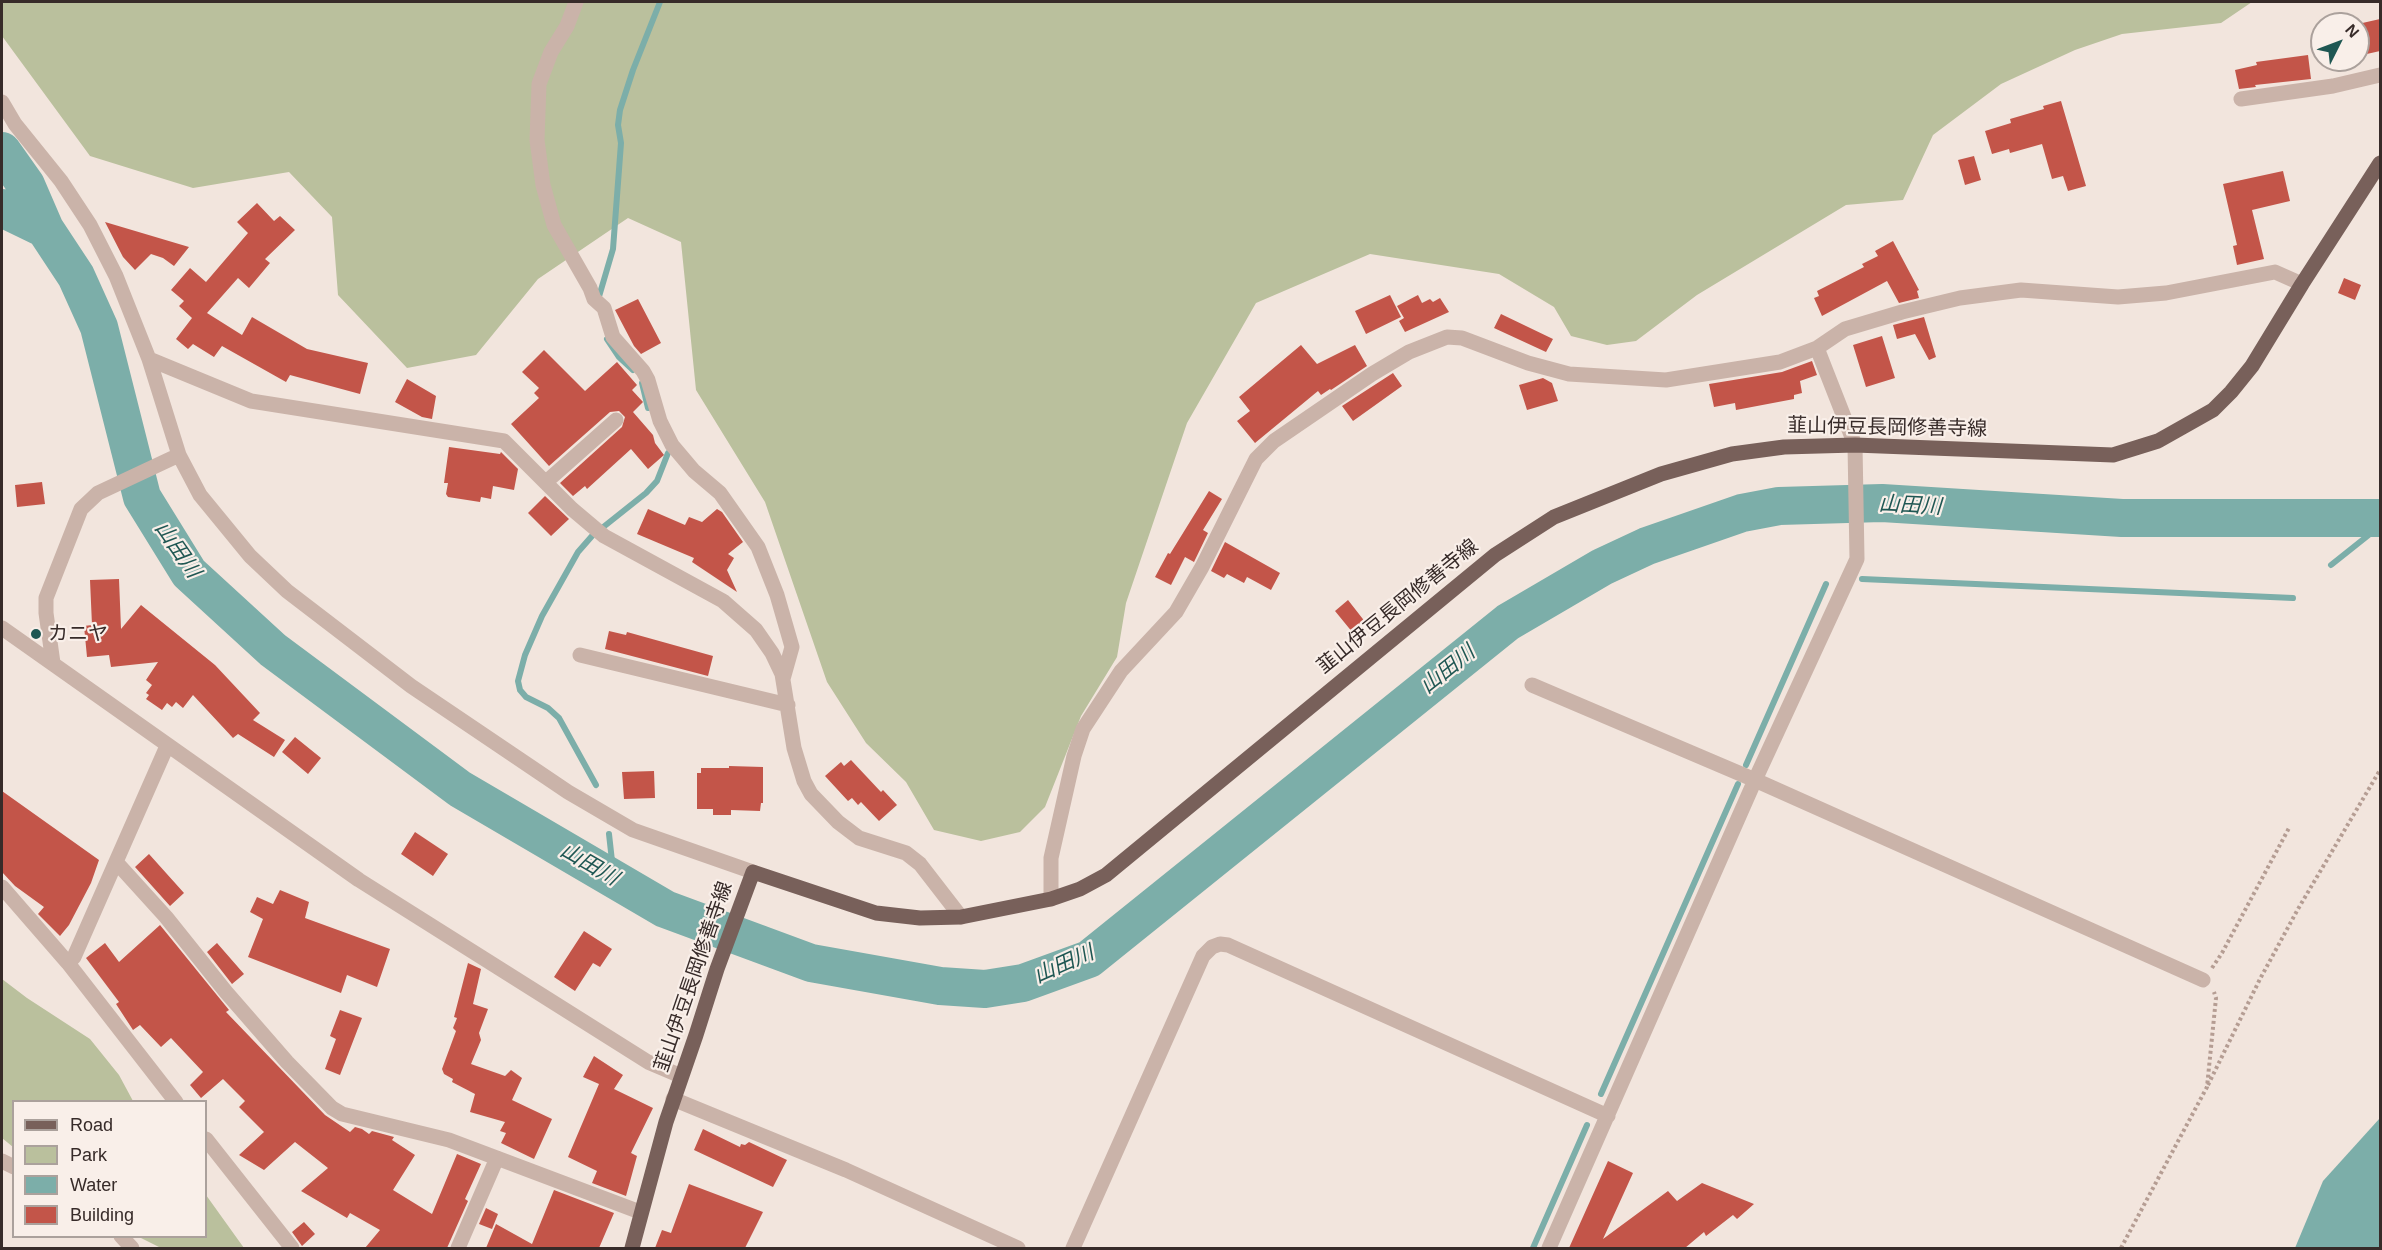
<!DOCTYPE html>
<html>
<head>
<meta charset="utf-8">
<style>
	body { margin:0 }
	#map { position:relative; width:2382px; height:1250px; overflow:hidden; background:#f2e5dd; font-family:Helvetica,sans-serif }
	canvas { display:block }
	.frame { position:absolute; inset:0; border:3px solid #372b29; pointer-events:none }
	.legend { position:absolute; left:12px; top:1100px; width:195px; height:138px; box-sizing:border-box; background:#f9efe9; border:2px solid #aba19c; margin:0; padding:8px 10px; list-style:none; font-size:18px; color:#372b29 }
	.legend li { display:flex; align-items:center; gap:12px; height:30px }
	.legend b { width:30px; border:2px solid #aba19c }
	.north { position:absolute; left:2310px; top:12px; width:60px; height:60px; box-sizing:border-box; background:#f9efe9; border:2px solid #aba19c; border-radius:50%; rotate:48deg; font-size:16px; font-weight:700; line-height:24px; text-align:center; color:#372b29 }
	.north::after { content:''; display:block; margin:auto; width:21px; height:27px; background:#1f5753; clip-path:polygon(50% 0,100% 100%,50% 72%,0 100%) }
</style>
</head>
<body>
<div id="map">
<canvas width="2382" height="1250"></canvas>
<div class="frame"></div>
<ul class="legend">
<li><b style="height:8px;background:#78605a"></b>Road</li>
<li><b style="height:16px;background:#bac09d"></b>Park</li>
<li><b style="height:16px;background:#7caea9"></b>Water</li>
<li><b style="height:16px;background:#c35549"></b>Building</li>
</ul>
<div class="north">N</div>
</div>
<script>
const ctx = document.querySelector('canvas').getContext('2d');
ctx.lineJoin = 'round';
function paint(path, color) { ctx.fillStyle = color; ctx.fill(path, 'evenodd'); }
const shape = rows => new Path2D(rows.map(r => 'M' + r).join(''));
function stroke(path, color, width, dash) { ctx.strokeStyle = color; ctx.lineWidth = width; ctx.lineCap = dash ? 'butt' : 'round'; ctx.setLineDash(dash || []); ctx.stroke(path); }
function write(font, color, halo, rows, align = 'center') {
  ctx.font = font + ' Helvetica,"Noto Sans JP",sans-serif'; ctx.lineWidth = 4.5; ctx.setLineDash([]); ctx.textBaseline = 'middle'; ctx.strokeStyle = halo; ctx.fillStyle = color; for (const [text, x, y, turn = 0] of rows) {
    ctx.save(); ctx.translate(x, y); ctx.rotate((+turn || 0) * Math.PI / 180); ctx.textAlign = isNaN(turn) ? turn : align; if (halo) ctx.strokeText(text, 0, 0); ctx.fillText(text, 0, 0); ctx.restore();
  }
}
const green = shape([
	[2,2,2252,2,2221,23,2122,34,2075,50,2001,84,1933,135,1903,200,1846,205,1697,295,1636,341,1607,345,1571,336,1554,307,1499,274,1370,254,1256,303,1187,423,1126,603,1117,657,1081,716,1045,807,1020,832,981,841,934,830,906,782,866,743,827,682,765,502,696,390,681,242,628,218,538,279,476,355,407,368,338,295,332,217,289,172,193,188,90,156,2,36],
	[2,979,27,998,90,1039,119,1075,133,1101,14,1102,13,1147,2,1138],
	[206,1195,244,1248,161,1248,139,1237,206,1236]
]);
const water = shape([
	[2380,1118,2380,1248,2295,1248,2323,1181]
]);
const stream = shape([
	[598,300,613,249,621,143,618,125,620,110,633,70,660,2],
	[607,339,619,357,633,370],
	[642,383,648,408],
	[2331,565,2380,526],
	[1862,579,2293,598],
	[1746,765,1826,584],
	[596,785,559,718,548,708,526,697,520,690,518,681,525,655,542,616,578,552,592,536,646,493,657,481,668,453],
	[609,834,614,879],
	[1601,1094,1738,784],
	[1533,1248,1587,1125]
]);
const river = shape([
	[2,151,26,185,45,229],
	[2,208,45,229,76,276,99,327,142,497,189,573,273,650,460,789,665,909,811,963,940,986,985,989,1023,983,1089,959,1508,622,1602,567,1647,546,1742,513,1779,506,1882,503,2122,518,2380,518]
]);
const building = shape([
	[2380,19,2380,51,2358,56,2358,24],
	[2308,55,2311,79,2255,85,2256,87,2239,89,2235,70,2257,65,2256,62],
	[2061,101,2086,186,2068,191,2063,176,2052,179,2042,144,2010,153,2009,149,1992,154,1985,131,2011,123,2010,119,2044,109,2043,106],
	[1974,156,1981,180,1965,185,1958,160],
	[2283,171,2290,201,2252,210,2264,259,2237,265,2233,246,2237,245,2223,184],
	[257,203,274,221,280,216,295,230,265,259,270,263,249,288,238,278,207,313,242,335,252,317,307,349,368,363,360,394,290,375,286,382,222,346,214,357,193,344,188,349,176,339,192,318,179,306,184,301,171,290,190,268,206,282,248,233,237,222],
	[105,222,189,247,174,266,163,258,151,254,135,270,123,257],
	[1893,241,1919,290,1917,291,1919,298,1899,303,1887,281,1822,316,1814,298,1819,296,1817,291,1864,267,1862,264,1878,256,1875,251],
	[2344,278,2361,285,2355,300,2338,293],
	[1390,295,1401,317,1366,334,1355,311],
	[1418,295,1422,303,1430,299,1433,302,1440,298,1449,312,1405,332,1399,321,1404,318,1397,306],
	[638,299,661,343,641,354,634,346,615,310],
	[1501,314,1553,339,1546,352,1494,328],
	[1924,317,1936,357,1929,360,1915,334,1897,339,1893,325],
	[1882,336,1895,378,1866,387,1853,345],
	[1301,345,1317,364,1355,345,1367,366,1331,390,1330,389,1321,395,1318,391,1255,443,1237,421,1250,411,1239,397],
	[544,350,585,391,617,362,637,385,632,390,643,402,633,412,653,435,655,443,664,455,648,469,631,449,587,489,585,486,573,496,560,483,622,427,625,417,619,411,610,412,549,466,511,424,539,398,534,393,539,388,522,372],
	[1812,361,1817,375,1800,381,1802,393,1794,395,1794,399,1736,410,1735,403,1714,407,1709,384,1782,372],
	[1393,373,1402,386,1353,421,1342,406],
	[1543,378,1552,383,1558,401,1527,410,1519,385],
	[407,379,436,396,432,419,422,417,395,402],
	[449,447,500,454,501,452,518,469,514,490,493,486,491,499,481,497,480,502,448,497,446,494,448,483,444,483],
	[42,482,45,504,17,507,15,485],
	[1209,491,1222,499,1203,530,1208,533,1194,562,1185,557,1171,585,1155,577,1168,553,1170,554],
	[545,496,569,519,551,536,528,513],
	[648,509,685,525,689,517,702,522,717,509,722,512,743,542,728,554,734,558,727,570,737,592,692,562,694,558,637,534],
	[1225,542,1280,573,1271,590,1247,577,1244,583,1227,574,1224,578,1211,571],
	[119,579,121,629,141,605,215,665,260,713,253,720,285,740,274,757,238,734,233,738,193,695,183,708,176,702,172,707,167,703,162,710,146,699,149,695,146,693,152,685,146,680,158,662,111,667,109,655,87,657,84,626,92,625,90,580],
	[1348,600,1366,623,1353,633,1335,611],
	[609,631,626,635,627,632,713,656,708,676,605,649],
	[295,737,321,758,308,774,282,752],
	[851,760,881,792,883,790,897,805,879,821,861,802,858,805,852,798,848,801,825,776,841,762,844,766],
	[729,766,763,767,763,803,761,803,760,811,731,810,731,815,713,815,713,809,697,809,697,773,701,773,701,768,729,768],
	[654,771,655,798,624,799,622,772],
	[2,791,99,860,91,883,69,925,60,936,38,914,44,907,15,886,2,872],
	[415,832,448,854,433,876,401,854],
	[149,854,184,893,170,906,135,867],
	[280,890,309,902,305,918,390,949,377,987,347,975,341,993,248,957,263,919,250,912,257,897,273,904],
	[160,925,229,1010,226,1012,325,1115,350,1132,355,1127,362,1129,369,1134,372,1131,394,1137,392,1140,415,1155,393,1190,432,1214,457,1154,481,1164,465,1199,468,1201,447,1248,365,1248,380,1230,350,1213,347,1218,301,1191,328,1168,295,1142,264,1170,239,1155,264,1132,239,1107,245,1101,223,1079,201,1098,190,1085,203,1072,171,1038,161,1047,140,1025,133,1030,116,1004,119,1002,86,958,105,943,119,962],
	[584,931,612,949,600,967,593,963,575,991,554,977],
	[217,943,244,974,232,984,207,952],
	[468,963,481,969,473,1004,488,1009,479,1033,481,1040,471,1064,505,1076,511,1070,522,1078,512,1100,552,1119,534,1159,501,1143,506,1133,500,1131,505,1122,470,1112,475,1094,452,1082,453,1079,444,1074,442,1069,456,1031,453,1028,457,1018,454,1017],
	[340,1010,362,1018,340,1075,325,1069,336,1039,330,1036],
	[594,1056,623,1075,614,1089,653,1108,631,1153,637,1156,626,1196,592,1183,597,1171,568,1157,599,1084,583,1077],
	[703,1129,740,1147,741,1144,745,1145,749,1142,787,1160,773,1187,694,1150],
	[1608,1161,1633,1173,1603,1239,1668,1191,1677,1201,1702,1183,1754,1204,1737,1219,1733,1215,1706,1236,1704,1232,1685,1248,1569,1248],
	[689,1184,763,1212,745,1248,655,1248,662,1230,671,1233],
	[554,1190,614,1213,599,1248,486,1248,496,1224,532,1244],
	[486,1208,498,1214,492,1229,479,1224],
	[304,1222,315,1234,302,1246,292,1232]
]);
const path = shape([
	[2212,968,2222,953,2289,828],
	[2208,1085,2260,979,2298,909,2380,770],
	[2121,1248,2207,1087,2216,998,2214,992]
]);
const minor = shape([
	[576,2,567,26,551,52,539,84,537,140,543,185,554,225,590,288,594,299,604,308,613,337,643,371,648,380,660,421,672,445,694,471,720,493,758,547,777,595,792,647,783,679],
	[2241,99,2333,86,2380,75],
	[2,102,15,124,61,181,90,225,116,276,149,359,179,455,200,495,250,556,287,591,411,686,568,792,633,830,753,872],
	[149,359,251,401,504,441,572,509,604,536,723,601,756,630,772,653,782,674,794,748,804,781,811,794,838,822,859,838,906,853,920,864,961,917],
	[546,482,616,420],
	[2,628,359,880,648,1062,681,1076],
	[580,655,788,705],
	[53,663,46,613,46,598,81,509,98,493,179,455],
	[1532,685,1755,780,2203,980],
	[117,863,166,917,226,992,287,1062,332,1108,342,1114,449,1140,640,1212],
	[2,887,68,963,176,1102],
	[1051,899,1051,858,1074,756,1083,729,1121,671,1176,612,1202,567,1256,459,1274,441,1372,374,1409,352,1447,337,1462,338,1528,363,1569,374,1666,380,1780,362,1817,348,1845,329,1902,312,1960,298,2021,290,2118,297,2166,293,2275,272,2302,284],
	[68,963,74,957,167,746],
	[673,1099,846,1170,1018,1248],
	[206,1139,292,1248],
	[2,1161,14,1167],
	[121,1236,132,1248],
	[458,1248,497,1158],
	[1073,1248,1203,956,1212,947,1220,944,1228,945,1608,1116],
	[1549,1248,1755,780,1857,559,1855,445,1817,348]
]);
const major = shape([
	[632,1248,666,1122,696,1035,717,969,753,872,876,913,920,918,961,917,1051,899,1080,889,1106,875,1495,555,1554,517,1661,474,1732,454,1784,447,1855,445,2113,455,2158,441,2213,410,2231,392,2252,366,2302,284,2380,163]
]);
const markers = [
	[36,634,6,"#1f5753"]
];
const streetNames = [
	["韮山伊豆長岡修善寺線",1887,428,1],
	["韮山伊豆長岡修善寺線",1398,607,-39],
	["韮山伊豆長岡修善寺線",694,977,-71]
];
const poiNames = [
	["カニヤ",48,634]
];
const waterNames = [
	["山田川",1910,506,3],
	["山田川",177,550,55],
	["山田川",1448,670,-39],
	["山田川",589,865,30],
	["山田川",1064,965,-24]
];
paint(green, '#bac09d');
paint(water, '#7caea9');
stroke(stream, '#7caea9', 6);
stroke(river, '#7caea9', 38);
paint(building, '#c35549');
stroke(path, '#b59d93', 4, [3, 3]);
stroke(minor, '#cab3a9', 15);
stroke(major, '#78605a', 15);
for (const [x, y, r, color] of markers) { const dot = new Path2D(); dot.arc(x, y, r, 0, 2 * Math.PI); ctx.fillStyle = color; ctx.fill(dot); stroke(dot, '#f9efe9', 2); }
write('20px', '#372b29', '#f9efe9', streetNames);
write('20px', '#372b29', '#f9efe9', poiNames, 'left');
write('italic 21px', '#1f5753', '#f9efe9', waterNames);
</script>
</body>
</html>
